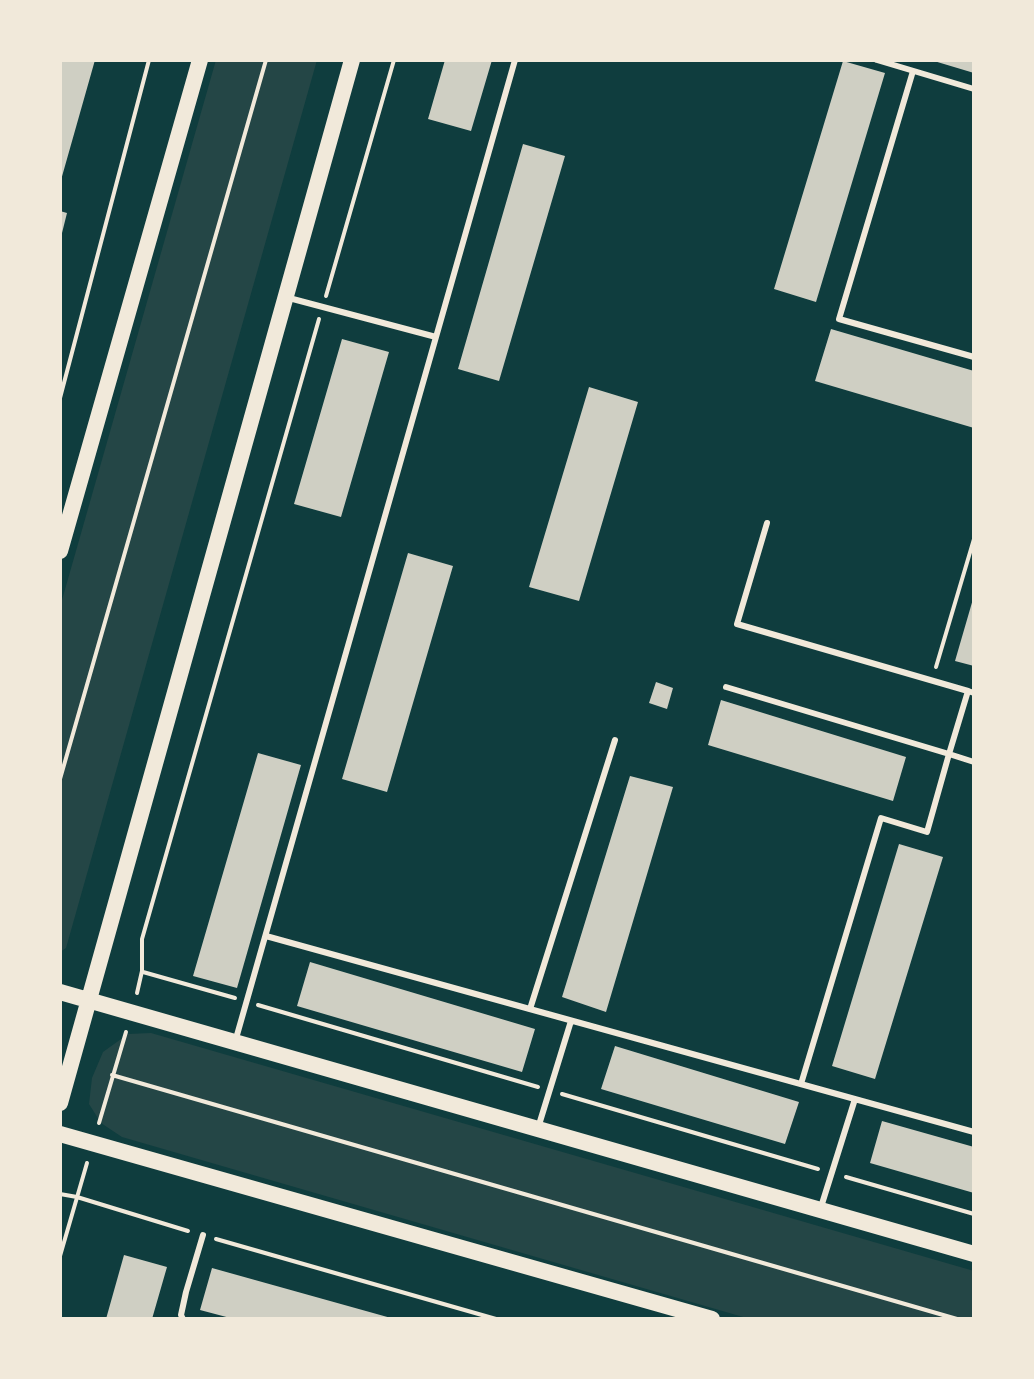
<!DOCTYPE html>
<html>
<head>
<meta charset="utf-8">
<style>
	body { margin:0 }
	#map { position:relative; width:1034px; height:1379px; overflow:hidden; background:#0f3d3e; font-family:"Open Sans",sans-serif }
	canvas { display:block }
	.frame { position:absolute; inset:0; border:62px solid #f1e9da; pointer-events:none }
</style>
</head>
<body>
<div id="map">
<canvas width="1034" height="1379"></canvas>
<div class="frame"></div>
</div>
<script>
const ctx = document.querySelector('canvas').getContext('2d');
ctx.lineJoin = 'round';
function paint(path, color) { ctx.fillStyle = color; ctx.fill(path, 'evenodd'); }
const shape = rows => new Path2D(rows.map(r => 'M' + r).join(''));
function stroke(path, color, width, dash) { ctx.strokeStyle = color; ctx.lineWidth = width; ctx.lineCap = dash ? 'butt' : 'round'; ctx.setLineDash(dash || []); ctx.stroke(path); }
const green = shape([
	[216,60,317,60,66,948,60,952,60,607],
	[151,1033,974,1271,974,1319,750,1319,122,1137,101,1123,89,1104,92,1078,103,1052,128,1034]
]);
const building = shape([
	[60,60,95,60,61,180,60,180],
	[445,60,492,60,471,131,428,119],
	[934,60,974,60,974,73,934,61],
	[843,61,885,73,816,302,774,289],
	[523,144,565,156,499,381,458,369],
	[60,211,67,213,61,237,60,237],
	[831,329,974,371,974,428,815,381],
	[342,339,389,352,341,517,294,504],
	[589,387,638,402,579,601,529,587],
	[408,553,453,566,387,792,342,779],
	[973,599,974,599,974,666,955,661],
	[656,682,673,688,667,709,649,703],
	[721,700,906,757,893,801,708,745],
	[258,753,301,765,237,988,193,976],
	[630,776,673,787,606,1012,562,997],
	[899,844,943,857,875,1079,832,1066],
	[310,962,535,1029,522,1072,297,1006],
	[615,1046,799,1102,785,1144,601,1089],
	[882,1121,974,1147,974,1193,870,1163],
	[124,1255,167,1267,152,1319,106,1319],
	[212,1268,391,1318,391,1319,234,1319,200,1310]
]);
const path = shape([
	[326,296,394,60],
	[60,398,149,60],
	[936,667,974,539],
	[60,779,266,60],
	[143,972,235,998],
	[137,993,142,971,142,939,319,319],
	[258,1005,538,1087],
	[112,1075,957,1319],
	[562,1094,818,1169],
	[99,1123,126,1032],
	[846,1177,974,1214],
	[60,1194,77,1197,188,1231],
	[216,1239,496,1319],
	[60,1256,87,1163]
]);
const service = shape([
	[877,60,974,89],
	[913,71,839,319,974,357],
	[289,298,436,337],
	[767,523,737,624,968,691],
	[726,687,949,754,968,691,974,693],
	[266,936,974,1132],
	[530,1009,615,740],
	[235,1042,515,60],
	[801,1084,881,818,927,832,949,754,974,762],
	[538,1128,571,1021],
	[821,1207,855,1099],
	[183,1319,181,1315,186,1292,203,1235]
]);
const secondary = shape([
	[60,551,200,60],
	[60,992,974,1254],
	[60,1103,352,60],
	[60,1134,712,1319]
]);
paint(green, '#244646');
paint(building, '#cfcfc3');
stroke(path, '#f1e9da', 4);
stroke(service, '#f1e9da', 6);
stroke(secondary, '#f1e9da', 16);
</script>
</body>
</html>
